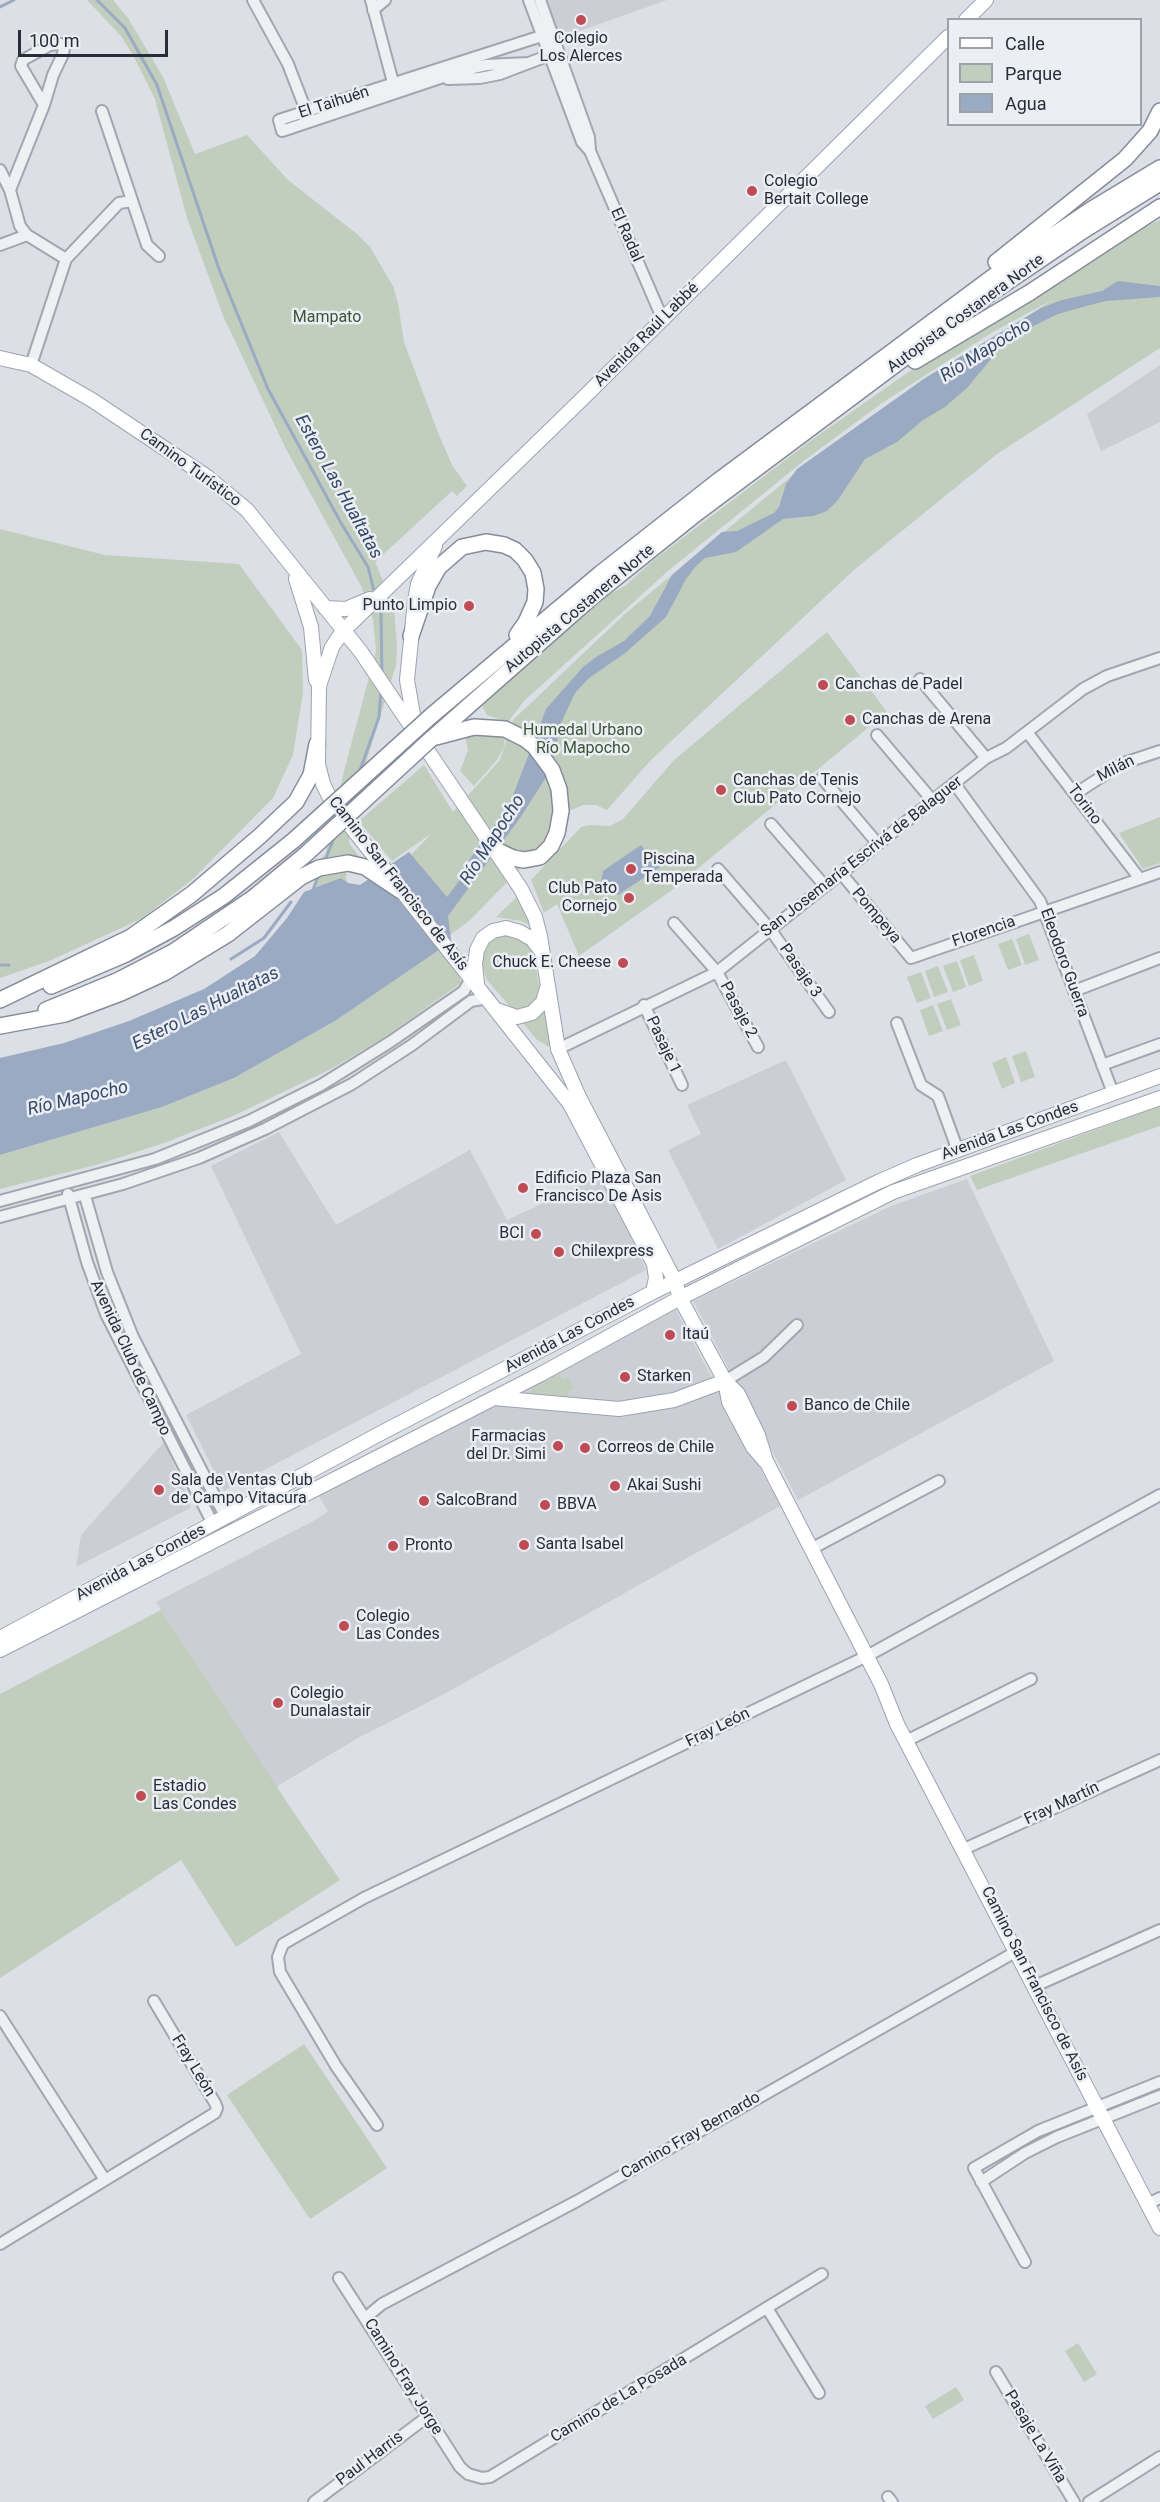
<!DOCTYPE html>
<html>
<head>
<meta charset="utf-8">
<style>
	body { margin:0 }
	#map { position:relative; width:1160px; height:2502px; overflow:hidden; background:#dcdfe5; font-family:Roboto,sans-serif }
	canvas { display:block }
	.legend { position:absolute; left:947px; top:18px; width:195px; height:108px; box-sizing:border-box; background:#ebeef3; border:2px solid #9da1a9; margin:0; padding:8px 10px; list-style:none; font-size:18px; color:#282d39 }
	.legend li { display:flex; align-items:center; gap:12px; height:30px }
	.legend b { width:30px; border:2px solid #9da1a9 }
	.scale { position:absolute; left:18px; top:30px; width:150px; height:27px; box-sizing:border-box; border:3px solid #282d39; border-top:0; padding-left:8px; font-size:18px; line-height:21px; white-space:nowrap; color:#282d39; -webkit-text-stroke:4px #ebeef3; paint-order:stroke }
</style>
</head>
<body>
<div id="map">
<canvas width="1160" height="2502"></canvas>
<ul class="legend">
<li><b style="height:8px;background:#fff"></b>Calle</li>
<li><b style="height:16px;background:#c1cebe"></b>Parque</li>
<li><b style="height:16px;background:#9aaac2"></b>Agua</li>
</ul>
<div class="scale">100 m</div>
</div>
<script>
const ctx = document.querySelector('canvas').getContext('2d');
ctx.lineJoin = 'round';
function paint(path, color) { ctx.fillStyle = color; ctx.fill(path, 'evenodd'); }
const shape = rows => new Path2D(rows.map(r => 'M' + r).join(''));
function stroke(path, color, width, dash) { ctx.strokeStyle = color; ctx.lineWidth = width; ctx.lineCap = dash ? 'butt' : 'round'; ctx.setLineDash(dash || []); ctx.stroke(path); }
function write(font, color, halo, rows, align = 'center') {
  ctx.font = font + ' Roboto,sans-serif'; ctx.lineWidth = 5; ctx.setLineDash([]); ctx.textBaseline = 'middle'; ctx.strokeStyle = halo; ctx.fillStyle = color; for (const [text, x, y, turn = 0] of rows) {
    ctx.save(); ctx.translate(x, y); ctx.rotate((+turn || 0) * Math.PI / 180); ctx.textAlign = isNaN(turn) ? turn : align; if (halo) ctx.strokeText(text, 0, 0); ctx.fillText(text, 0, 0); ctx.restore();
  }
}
const built = shape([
	[544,0,667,0,557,39],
	[1160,365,1160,422,1101,451,1087,414],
	[786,1060,846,1180,718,1249,668,1150,701,1134,687,1105],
	[279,1132,336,1225,470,1150,507,1220,603,1175,646,1270,224,1491,186,1415,301,1354,211,1166],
	[967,1179,1054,1361,798,1500,693,1301,891,1206],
	[675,1308,780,1506,446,1693,358,1738,276,1787,156,1602,319,1518,328,1511,318,1495],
	[164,1442,189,1499,190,1508,76,1567,81,1535]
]);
const green = shape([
	[87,0,113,0,128,18,163,77,195,154,247,135,288,180,357,234,370,247,393,286,398,303,404,342,439,435,452,465,467,486,457,496,452,491,375,562,394,606,397,648,396,665,368,756,350,827,349,843,360,858,348,858,346,880,350,887,358,891,403,863,432,833,392,861,359,821,424,765,453,812,500,760,513,720,626,613,811,460,1052,300,993,332,882,403,805,460,668,571,524,701,508,722,487,715,482,706,512,674,596,601,625,586,655,559,813,439,930,357,1128,235,1160,220,1160,348,997,454,855,569,650,761,607,810,596,805,583,805,567,812,524,865,470,920,433,948,76,1045,221,984,266,952,311,898,324,863,314,864,325,855,344,771,376,651,373,619,361,586,286,449,224,318,187,218,155,99,133,55,121,36],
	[0,529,105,555,239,564,302,650,303,692,293,755,273,798,193,879,141,919,49,961,0,978],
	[827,632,887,712,672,890,579,956,557,904,544,913,531,880,581,827,590,825,610,826,623,819,674,760],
	[477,734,505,738,504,747,497,760,474,786,460,771,468,750,465,736],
	[1160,817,1160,863,1143,869,1119,833],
	[519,895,533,927,521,921,496,917],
	[501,934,521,938,530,946,535,961,540,992,537,1002,531,1008,519,1011,512,1009,487,980,482,966,483,953,489,942],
	[1029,934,1039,960,1025,965,1016,939],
	[1012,939,1022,965,1008,970,998,944],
	[439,950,459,972,461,983,386,1036,331,1069,233,1116,164,1143,96,1165,0,1189,0,1155,162,1107,234,1078,335,1021],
	[974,955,983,981,969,986,960,960],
	[957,961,966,987,953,992,943,966],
	[938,966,948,992,934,997,925,971],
	[921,972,931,998,917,1003,907,977],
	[951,999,961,1025,947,1030,937,1004],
	[933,1005,943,1031,929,1036,920,1010],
	[545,1010,551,1043,549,1047,536,1039,523,1023,534,1019],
	[1026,1051,1035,1077,1021,1082,1012,1056],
	[1006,1057,1015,1083,1002,1089,992,1063],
	[1160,1106,1160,1126,977,1190,970,1176],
	[559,1374,562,1380,568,1377,574,1389,567,1392,569,1395,560,1398,530,1394,532,1388],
	[161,1610,288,1804,340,1880,236,1947,181,1860,0,1978,0,1694],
	[304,2044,387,2168,310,2219,227,2095],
	[1078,2343,1097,2374,1084,2382,1065,2351],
	[956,2387,964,2400,933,2419,925,2406]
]);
const water = shape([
	[1118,281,1160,286,1160,297,1106,301,1090,305,1058,314,1017,334,1001,347,967,388,945,407,923,420,897,442,865,459,838,500,827,511,813,516,783,519,736,552,705,558,697,565,686,579,666,617,624,654,589,678,575,693,561,723,553,760,547,776,520,818,448,916,451,939,439,950,335,1021,234,1078,162,1107,0,1155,0,1058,64,1043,129,1021,204,989,255,956,287,918,304,892,341,878,348,883,360,885,409,852,447,897,462,877,470,859,510,803,546,709,583,667,596,657,624,641,650,616,672,575,722,532,737,531,774,513,779,507,786,484,797,469,925,378,1041,308,1062,300,1102,291],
	[641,845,660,867,618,895,600,888,603,871]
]);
const stream = shape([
	[97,0,125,28,157,85,219,269,268,389,341,523,368,567,375,595],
	[0,7,14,0],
	[378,604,381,614,382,675],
	[359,773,379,717,381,690],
	[324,863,334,838],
	[313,890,319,874],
	[231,959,264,938,291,902],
	[0,965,9,965]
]);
const minor = shape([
	[253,0,288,64,308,116],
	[371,0,395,90],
	[529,0,582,142,590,151,663,320],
	[540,0,589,137,590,151],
	[373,10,385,0],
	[528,63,486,65,464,70,282,131,279,120,551,33],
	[448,79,480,78,500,74,555,53],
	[102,111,147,245,159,256],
	[0,170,10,190,20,226,27,235,66,259],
	[10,190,44,105,53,75,63,54,64,48,61,44,50,45,23,60,21,66,44,105],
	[0,245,27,235],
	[31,365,66,259,119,203,132,201],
	[920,679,986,758],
	[1027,732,1140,879],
	[877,735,932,800],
	[822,778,878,844],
	[954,783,1040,901,1113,1093],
	[1075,794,1121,764,1160,751],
	[771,824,825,886],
	[718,869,770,929,829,1012],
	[841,873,911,958,1160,872],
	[674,923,717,972,758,1047],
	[1074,991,1160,958],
	[644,1005,682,1085],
	[897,1023,921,1085,938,1096,958,1151],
	[558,1049,717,972,986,758,1006,748,1083,689,1107,676,1160,658],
	[1102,1065,1160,1044],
	[68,1194,87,1262,106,1314,213,1524],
	[85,1196,107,1272,133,1337,226,1518],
	[0,1201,155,1159,249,1121,321,1085,390,1042,464,991,469,982,468,974],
	[0,1217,123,1184,199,1158,265,1129,352,1084,412,1045,471,1001,488,998],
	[725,1381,764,1357,797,1325],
	[811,1549,939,1481],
	[906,1741,1031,1679],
	[964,1849,1160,1760],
	[1035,1986,1160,1930],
	[0,2016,105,2180],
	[377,2125,336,2066,280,1972,278,1957,283,1944,364,1898,867,1656,1160,1495],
	[981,2182,1025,2153,1057,2137,1160,2096],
	[1147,2204,1160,2198],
	[0,2244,215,2113,217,2108,215,2103,154,2001],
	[1025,2262,974,2168,1038,2131,1160,2082],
	[339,2278,460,2467,468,2474,482,2478,490,2477,822,2274],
	[767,2308,819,2393],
	[368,2320,370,2314,382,2304,577,2201,1017,1951],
	[996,2372,1074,2502],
	[888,2497,892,2502],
	[314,2502,427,2417],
	[1089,2502,1160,2457]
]);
const major = shape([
	[966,20,986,0],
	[0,358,31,365,92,400,206,476,247,510,361,652,521,889,535,917,540,936,558,1049,579,1097,675,1281,680,1298,725,1381,738,1394,758,1435,766,1461,881,1684,897,1724,1160,2228],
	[296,579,311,627,316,680],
	[325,608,346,609,370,599],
	[415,726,407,680,415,601,418,584,435,546],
	[477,984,475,964,477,950,483,938,493,931,506,928,520,932,532,939,542,952],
	[500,1011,517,1017,532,1013,543,1002,547,988],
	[653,1292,656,1278,654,1264,570,1104,333,804,323,784,318,764,319,686,332,647,343,631,576,405,948,37],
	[725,1381,729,1402,753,1447,765,1461],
	[494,1398,619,1409,674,1400,725,1381],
	[0,1638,383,1432,653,1292,878,1182,917,1165,1160,1076],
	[0,1650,541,1374,680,1298,893,1192,1160,1098]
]);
const highway = shape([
	[996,262,1125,159,1150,131,1160,111],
	[915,361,1029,293,1160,207],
	[411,636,428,586,439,567,462,547,486,542,504,545,515,550,525,560,533,573,536,589,535,602,526,622,517,635],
	[431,716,601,573,718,481,998,273,1089,211,1160,168],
	[436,737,474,727,505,729,525,739,535,747,552,770,559,789,561,811,557,833,551,846,540,857,524,860,513,858,496,850],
	[431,739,592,597,697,513,991,293,1084,230,1160,183],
	[51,986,126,954,174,928,224,896,294,840],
	[0,1000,131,937,192,894,260,836,296,802,311,775,317,744],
	[46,1010,119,980,173,952,253,898,305,855],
	[0,1026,65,1014,121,993,164,973,228,934,301,877,319,868,348,863,365,867,401,891]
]);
const highwayBridge = shape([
	[294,840,431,716],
	[305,855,431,739]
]);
const markers = [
	[581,20,6,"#bf4c54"],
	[752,191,6,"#bf4c54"],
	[469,606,6,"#bf4c54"],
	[823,685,6,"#bf4c54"],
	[850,720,6,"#bf4c54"],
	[721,790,6,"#bf4c54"],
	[631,869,6,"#bf4c54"],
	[629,898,6,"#bf4c54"],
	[623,963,6,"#bf4c54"],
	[523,1188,6,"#bf4c54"],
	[536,1234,6,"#bf4c54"],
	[559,1252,6,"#bf4c54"],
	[670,1335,6,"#bf4c54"],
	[625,1377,6,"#bf4c54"],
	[792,1406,6,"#bf4c54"],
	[558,1446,6,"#bf4c54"],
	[585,1448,6,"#bf4c54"],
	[615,1486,6,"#bf4c54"],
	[159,1490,6,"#bf4c54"],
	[424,1501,6,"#bf4c54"],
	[545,1505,6,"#bf4c54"],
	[524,1545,6,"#bf4c54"],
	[393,1546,6,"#bf4c54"],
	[344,1626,6,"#bf4c54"],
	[278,1703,6,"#bf4c54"],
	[141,1796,6,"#bf4c54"]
];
const poiNames = [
	["Colegio",581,39,"center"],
	["Los Alerces",581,57,"center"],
	["Colegio",764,182],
	["Bertait College",764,200],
	["Punto Limpio",457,606,"right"],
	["Canchas de Padel",835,685],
	["Canchas de Arena",862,720],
	["Canchas de Tenis",733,781],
	["Club Pato Cornejo",733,799],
	["Piscina",643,860],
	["Temperada",643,878],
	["Club Pato",617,889,"right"],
	["Cornejo",617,907,"right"],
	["Chuck E. Cheese",611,963,"right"],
	["Edificio Plaza San",535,1179],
	["Francisco De Asis",535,1197],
	["BCI",524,1234,"right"],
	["Chilexpress",571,1252],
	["Itaú",682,1335],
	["Starken",637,1377],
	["Banco de Chile",804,1406],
	["Farmacias",546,1437,"right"],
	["del Dr. Simi",546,1455,"right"],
	["Correos de Chile",597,1448],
	["Sala de Ventas Club",171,1481],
	["de Campo Vitacura",171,1499],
	["Akai Sushi",627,1486],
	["SalcoBrand",436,1501],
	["BBVA",557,1505],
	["Santa Isabel",536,1545],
	["Pronto",405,1546],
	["Colegio",356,1617],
	["Las Condes",356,1635],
	["Colegio",290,1694],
	["Dunalastair",290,1712],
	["Estadio",153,1787],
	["Las Condes",153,1805]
];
const streetNames = [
	["El Taihuén",334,103,-18],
	["El Radal",626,235,66],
	["Autopista Costanera Norte",966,314,-36],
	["Avenida Raúl Labbé",647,335,-45],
	["Camino Turístico",190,468,36],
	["Autopista Costanera Norte",580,609,-40],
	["Milán",1116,769,-27],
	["Torino",1084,805,53],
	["San Josemaría Escrivá de Balaguer",862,857,-38],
	["Camino San Francisco de Asís",398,884,52],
	["Pompeya",876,916,50],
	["Florencia",984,932,-19],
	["Eleodoro Guerra",1064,963,70],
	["Pasaje 3",800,971,55],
	["Pasaje 2",738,1010,62],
	["Pasaje 1",663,1045,65],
	["Avenida Las Condes",1010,1131,-20],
	["Avenida Las Condes",570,1335,-28],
	["Avenida Club de Campo",130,1358,65],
	["Avenida Las Condes",141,1563,-28],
	["Fray León",718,1728,-26],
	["Fray Martín",1062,1804,-25],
	["Camino San Francisco de Asís",1034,1984,63],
	["Fray León",193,2066,59],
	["Camino Fray Bernardo",691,2136,-30],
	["Camino Fray Jorge",403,2377,58],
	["Camino de La Posada",619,2399,-31],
	["Pasaje La Viña",1035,2437,59],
	["Paul Harris",370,2459,-37]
];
const parkNames = [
	["Mampato",327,318],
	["Humedal Urbano",583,731],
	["Río Mapocho",583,749]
];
const waterNames = [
	["Río Mapocho",986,351,-32],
	["Estero Las Hualtatas",338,487,61],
	["Río Mapocho",493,840,-57],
	["Estero Las Hualtatas",206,1009,-27],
	["Río Mapocho",78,1099,-13]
];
paint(built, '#cbced5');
paint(green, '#c1cebe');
paint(water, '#9aaac2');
stroke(stream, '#9aaac2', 3);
stroke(minor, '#a2a6ae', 14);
stroke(major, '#9da3af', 16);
stroke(highway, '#858c9a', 18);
stroke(minor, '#eef0f4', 10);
stroke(major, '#fff', 14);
stroke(highway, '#fff', 15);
stroke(highwayBridge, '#858c9a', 18, []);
stroke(highwayBridge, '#fff', 15);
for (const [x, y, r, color] of markers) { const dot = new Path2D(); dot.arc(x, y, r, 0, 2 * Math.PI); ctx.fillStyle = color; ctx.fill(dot); stroke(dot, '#ebeef3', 2); }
write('16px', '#282d39', '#ebeef3', poiNames, 'left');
write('16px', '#282d39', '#ebeef3', streetNames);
write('16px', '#3a5436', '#ebeef3', parkNames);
write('italic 18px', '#364969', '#ebeef3', waterNames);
</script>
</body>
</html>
